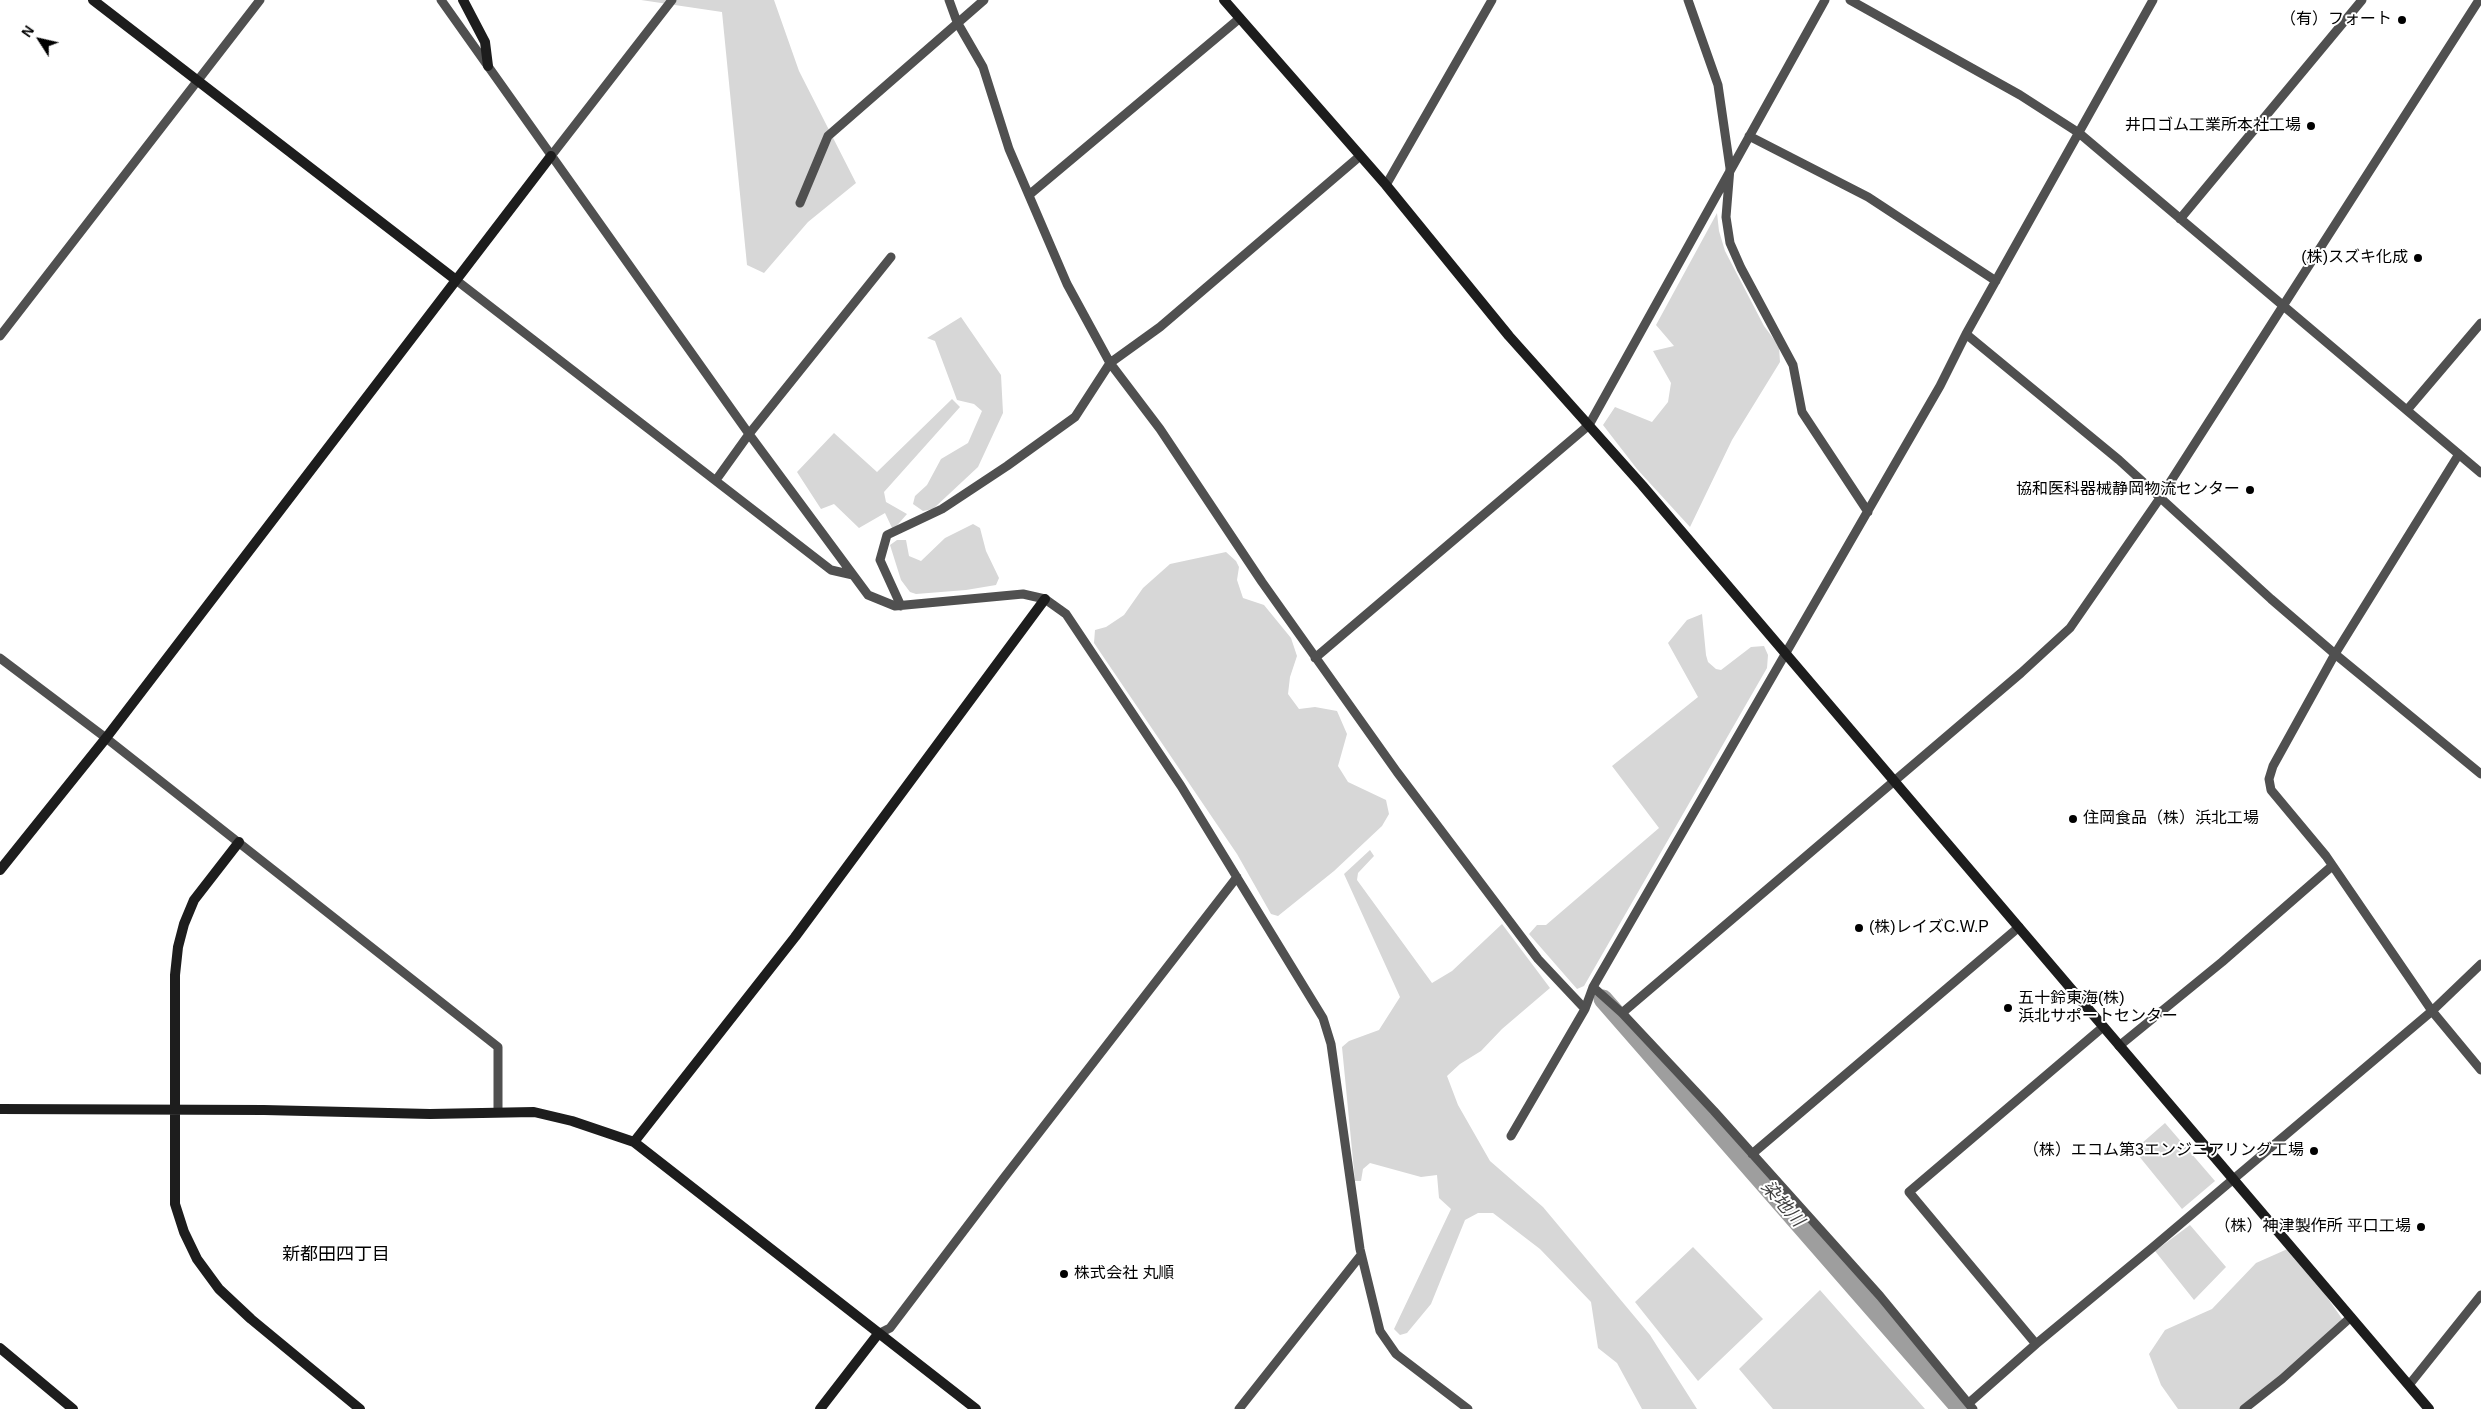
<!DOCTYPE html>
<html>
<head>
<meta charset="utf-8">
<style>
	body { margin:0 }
	#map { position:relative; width:2481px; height:1409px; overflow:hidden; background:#fff; font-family:Helvetica,sans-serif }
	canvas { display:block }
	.north { position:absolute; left:15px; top:15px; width:50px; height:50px; -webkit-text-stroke:4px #fff; paint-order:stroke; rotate:305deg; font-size:14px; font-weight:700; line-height:20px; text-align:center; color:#000 }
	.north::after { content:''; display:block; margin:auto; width:18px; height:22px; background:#000; clip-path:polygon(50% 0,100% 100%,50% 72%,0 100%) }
</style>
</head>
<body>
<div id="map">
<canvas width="2481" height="1409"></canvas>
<div class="north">N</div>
</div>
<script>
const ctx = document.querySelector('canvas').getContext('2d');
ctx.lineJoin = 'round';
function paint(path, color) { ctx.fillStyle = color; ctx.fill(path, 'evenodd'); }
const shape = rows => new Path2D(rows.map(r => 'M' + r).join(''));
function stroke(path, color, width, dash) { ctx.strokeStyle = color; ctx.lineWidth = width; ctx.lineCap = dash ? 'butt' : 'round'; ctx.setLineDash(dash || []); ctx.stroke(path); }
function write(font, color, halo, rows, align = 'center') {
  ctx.font = font + ' Helvetica,"Noto Sans JP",sans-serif'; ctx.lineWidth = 4; ctx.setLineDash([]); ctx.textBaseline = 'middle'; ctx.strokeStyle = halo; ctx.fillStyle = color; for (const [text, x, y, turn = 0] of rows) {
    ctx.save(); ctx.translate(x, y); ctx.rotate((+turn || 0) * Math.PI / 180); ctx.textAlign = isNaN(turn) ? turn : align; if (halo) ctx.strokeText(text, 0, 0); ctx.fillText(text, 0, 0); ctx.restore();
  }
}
const green = shape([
	[641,0,774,0,799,71,856,183,808,222,764,273,747,265,722,12],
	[1717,213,1719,231,1725,251,1764,326,1779,346,1780,362,1732,440,1690,527,1637,469,1603,425,1615,407,1652,422,1668,402,1671,383,1653,351,1674,346,1656,325],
	[961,317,1001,375,1003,413,978,467,933,509,923,511,913,504,915,496,927,485,941,459,968,443,982,411,974,404,957,400,935,341,927,338],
	[952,399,960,407,884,492,886,502,907,514,893,530,885,513,859,528,834,504,821,509,797,472,834,433,877,472],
	[973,524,980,528,986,551,999,578,996,585,966,590,916,594,910,592,901,580,890,545,897,540,906,540,909,556,921,561,945,538],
	[1226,552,1236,561,1239,567,1237,580,1243,598,1264,605,1291,638,1297,656,1290,677,1288,694,1299,709,1315,707,1337,711,1347,734,1338,766,1348,782,1386,800,1389,814,1382,826,1334,871,1278,916,1271,914,1237,854,1094,643,1095,630,1106,627,1124,615,1143,588,1170,564],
	[1702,614,1706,655,1708,662,1716,669,1721,670,1751,647,1764,646,1768,655,1767,668,1584,986,1577,989,1529,934,1537,925,1546,925,1659,828,1612,766,1698,697,1668,643,1687,620],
	[1370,850,1374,856,1358,873,1357,880,1432,983,1452,971,1502,924,1550,988,1502,1029,1481,1051,1460,1064,1447,1076,1458,1105,1490,1161,1543,1207,1650,1335,1697,1409,1642,1409,1617,1363,1598,1348,1591,1302,1540,1249,1493,1213,1478,1213,1465,1220,1431,1304,1407,1333,1400,1335,1394,1329,1451,1209,1439,1198,1437,1175,1421,1177,1370,1163,1363,1169,1361,1181,1355,1181,1342,1047,1349,1041,1379,1030,1400,997,1344,874],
	[2165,1123,2215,1181,2182,1209,2134,1150],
	[2190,1225,2226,1267,2194,1300,2155,1251],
	[1693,1247,1763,1319,1698,1381,1635,1302],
	[2292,1247,2345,1323,2243,1409,2178,1409,2161,1385,2149,1354,2165,1330,2212,1309,2256,1263],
	[1820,1290,1925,1409,1773,1409,1739,1369]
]);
const river = shape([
	[1603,999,1961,1409]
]);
const street = shape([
	[441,0,749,434,868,595,895,606,1023,594,1045,599,1066,614,1181,786,1323,1018,1331,1044,1360,1249,1380,1331,1396,1354,1468,1409],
	[949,0,957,22,983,67,1009,149,1067,284,1110,363,1160,429,1262,582,1397,772,1538,959,1585,1009,1593,987,1940,386,1966,334,2153,0],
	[1688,0,1718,85,1730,168,1726,217,1730,243,1741,268,1793,365,1802,412,1868,512],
	[1850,0,2020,95,2079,133,2481,473],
	[1749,136,1868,197,1996,281],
	[551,156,672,0],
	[1386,185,1492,0],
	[1029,195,1240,18],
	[800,203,828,136,984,0],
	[2180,219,2362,0],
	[456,280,831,570,853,575],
	[1966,334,2119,460,2271,599,2335,654,2481,774],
	[0,336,260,0],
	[2407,410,2481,323],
	[2459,454,2335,654,2273,766,2269,779,2271,790,2326,856,2432,1011,2481,1070],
	[716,480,749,434,891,257],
	[901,606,880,560,887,535,942,509,1007,466,1075,417,1110,363,1160,327,1360,156],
	[0,658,106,738,498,1047,498,1112],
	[1315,658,1589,425,1825,0],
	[1593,987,1622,1013,1714,1111,1880,1296,1973,1409],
	[1622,1013,2021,673,2070,628,2160,498,2479,0],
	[2119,1046,2222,962,2332,866],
	[1511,1136,1585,1009],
	[1752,1154,2019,927],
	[878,1334,890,1328,1003,1179,1237,877],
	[2036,1344,1909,1192,2103,1027],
	[2409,1385,2481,1295],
	[1969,1403,2036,1344,2152,1248,2432,1011,2481,964],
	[1239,1409,1361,1255],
	[2244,1409,2282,1379,2351,1317]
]);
const secondary = shape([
	[93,0,456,280],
	[463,0,485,42,488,66],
	[1224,0,1386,185,1509,336,1642,485,2429,1409],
	[239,842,194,900,184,924,178,947,175,975,175,1204,184,1232,197,1259,219,1289,251,1319,360,1409],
	[0,870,106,738,551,156],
	[0,1109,264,1110,430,1114,534,1112,572,1121,634,1142,976,1409],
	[634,1142,795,937,1045,599],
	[0,1348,73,1409],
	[820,1409,878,1334]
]);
const markers = [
	[2402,20,5,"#000"],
	[2311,126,5,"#000"],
	[2418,258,5,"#000"],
	[2250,490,5,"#000"],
	[2073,819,5,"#000"],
	[1859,928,5,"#000"],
	[2008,1008,5,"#000"],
	[2314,1151,5,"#000"],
	[2421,1227,5,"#000"],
	[1064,1274,5,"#000"]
];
const poiNames = [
	["（有）フォート",2392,20],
	["井口ゴム工業所本社工場",2301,126],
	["(株)スズキ化成",2408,258],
	["協和医科器械静岡物流センター",2240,490],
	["住岡食品（株）浜北工場",2083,819,"left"],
	["(株)レイズC.W.P",1869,928,"left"],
	["五十鈴東海(株)",2018,999,"left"],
	["浜北サポートセンター",2018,1017,"left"],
	["（株）エコム第3エンジニアリング工場",2304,1151],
	["（株）神津製作所 平口工場",2411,1227],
	["株式会社 丸順",1074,1274,"left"]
];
const waterNames = [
	["染地川",1782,1204,49]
];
const neighbourhoodNames = [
	["新都田四丁目",336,1255]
];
paint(green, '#d7d7d7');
stroke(river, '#9e9e9e', 19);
stroke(street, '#505050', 9);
stroke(secondary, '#1d1d1d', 10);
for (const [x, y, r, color] of markers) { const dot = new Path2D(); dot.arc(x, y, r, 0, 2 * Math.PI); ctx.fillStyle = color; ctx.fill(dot); stroke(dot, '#fff', 2); }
write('16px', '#000', '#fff', poiNames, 'right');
write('italic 18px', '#3f3f3f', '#fff', waterNames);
write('18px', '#000', '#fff', neighbourhoodNames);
</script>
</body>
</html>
